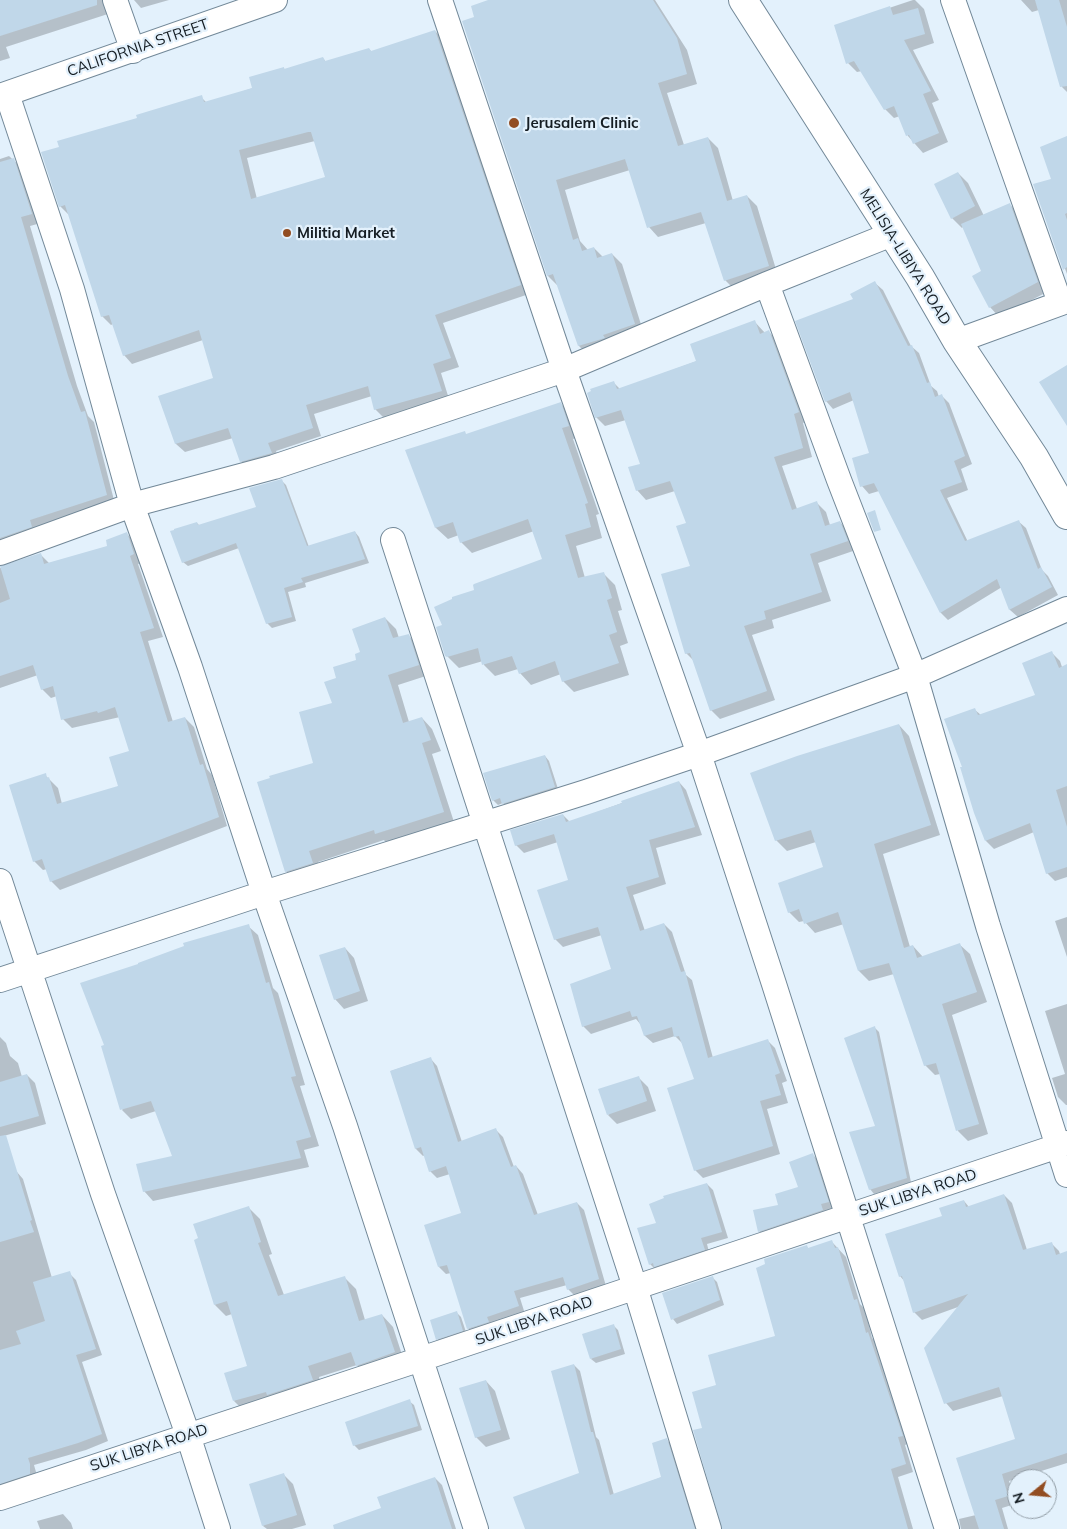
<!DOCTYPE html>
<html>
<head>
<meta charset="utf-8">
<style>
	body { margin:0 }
	#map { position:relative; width:1067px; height:1529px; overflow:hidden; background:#e3f1fc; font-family:Mulish,sans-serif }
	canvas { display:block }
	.north { position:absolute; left:1007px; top:1469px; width:50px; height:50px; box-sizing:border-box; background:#e3f1fc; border:1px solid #919ca5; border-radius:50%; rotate:253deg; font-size:14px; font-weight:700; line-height:20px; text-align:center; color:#151d23 }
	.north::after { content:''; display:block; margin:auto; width:18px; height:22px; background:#924d22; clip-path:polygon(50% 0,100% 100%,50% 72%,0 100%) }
</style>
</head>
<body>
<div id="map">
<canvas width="1067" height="1529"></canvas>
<div class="north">N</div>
</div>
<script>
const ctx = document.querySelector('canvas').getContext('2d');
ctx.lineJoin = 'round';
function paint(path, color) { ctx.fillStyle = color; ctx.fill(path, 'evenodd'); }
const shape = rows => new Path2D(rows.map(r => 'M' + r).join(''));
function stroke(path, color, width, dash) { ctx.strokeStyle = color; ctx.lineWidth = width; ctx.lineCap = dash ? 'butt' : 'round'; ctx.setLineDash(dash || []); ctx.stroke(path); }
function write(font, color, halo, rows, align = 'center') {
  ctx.font = font + ' Mulish,sans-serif'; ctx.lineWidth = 4.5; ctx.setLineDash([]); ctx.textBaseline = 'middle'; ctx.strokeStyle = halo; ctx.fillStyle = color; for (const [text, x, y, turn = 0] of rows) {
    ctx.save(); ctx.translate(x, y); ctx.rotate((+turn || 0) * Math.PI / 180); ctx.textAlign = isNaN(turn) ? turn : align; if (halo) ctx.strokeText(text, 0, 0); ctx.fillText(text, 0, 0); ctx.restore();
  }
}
const shadow = shape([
	[0,0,116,0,111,13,6,47,10,58,0,61],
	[134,0,169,0,141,8],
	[492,0,655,0,687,50,697,84,667,93,684,145,708,138,718,148,733,201,747,196,757,206,778,276,735,290,725,280,706,223,658,237,649,227,630,170,565,190,580,241,588,250,594,248,603,257,612,254,622,264,644,334,589,356,579,346,558,286,548,276,476,17],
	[913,0,915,0,924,9,934,43,913,50,939,100,932,103,948,142,923,153,908,136,900,116,894,118,885,109,862,71,857,72,848,63,835,26],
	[1021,0,1067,0,1067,92,1062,87,1039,10,1032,12],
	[435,31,444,40,529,294,443,323,459,367,441,373,449,399,384,418,375,409,372,396,314,414,321,436,276,451,280,462,249,470,241,461,233,438,185,452,176,444,160,397,214,379,203,340,132,364,124,355,113,324,111,325,102,316,69,215,60,206,60,148,201,97,207,103,253,88,284,68,285,70,323,58,326,62,369,49,372,52],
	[315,141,327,178,257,199,247,158],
	[1067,138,1067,274,1034,185,1053,179],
	[9,156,23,169,41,223,30,226,77,386,88,416,94,422,115,504,0,552,0,159],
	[958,173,968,183,984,216,1010,205,1020,214,1047,292,999,317,990,307,983,272,963,227,962,228,952,218],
	[875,283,883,290,911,346,919,353,931,386,937,391,939,397,942,396,949,403,972,464,961,469,968,490,947,498,968,542,1018,521,1026,528,1042,570,1048,576,1058,595,1018,617,1010,610,1002,587,948,620,941,613,879,491,869,494,862,486,871,453,854,400,833,409,826,401,855,300],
	[754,321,765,333,769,332,778,341,808,421,803,423,812,457,782,466,797,509,817,503,826,512,830,525,840,522,849,532,856,550,818,563,831,601,772,620,774,628,752,635,775,700,720,719,711,710,694,661,686,653,692,567,688,524,675,491,646,500,637,490,642,465,626,420,605,426,596,417,614,383,620,389,697,361],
	[560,403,572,415,579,437,573,439,599,514,596,515,602,538,576,546,585,578,603,573,615,585,622,610,618,611,628,643,620,646,629,675,574,692,563,681,561,674,531,685,520,673,518,669,495,676,484,665,483,661,459,668,448,657,443,626,476,590,544,560,534,531,472,553,461,542,459,535,448,539,436,528,407,450,467,435],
	[281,480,286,485,309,547,355,532,359,537,369,563,305,583,306,587,288,592,296,621,272,628,267,623,239,548,188,566,183,562,197,523,200,526,257,508],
	[127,534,136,543,143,563,138,564,163,637,148,641,173,722,185,718,194,727,207,769,212,775,227,826,60,890,51,881,47,869,43,870,34,861,45,775,58,788,62,804,120,786,130,752,120,717,72,728,63,719,57,696,51,698,42,689,38,675,0,688,0,568,40,554,50,564,109,547],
	[385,618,396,629,399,638,409,636,419,646,429,675,398,685,409,722,422,718,432,729,441,751,432,754,454,822,387,844,384,840,318,862,322,874,296,882,286,871,315,764,334,703,338,679,358,660],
	[1052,653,1060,661,1062,667,1067,671,1067,877,1055,881,1047,873,1034,832,994,849,986,841,963,768,975,710,981,715,1037,696],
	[899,725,909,736,940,835,883,854,910,947,913,946,923,957,959,944,970,954,987,1002,952,1015,988,1134,968,1141,958,1131,940,1074,935,1075,925,1065,894,974,869,981,859,971,844,924,815,933,804,921,799,922,789,912,824,868,816,842,787,851,776,840],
	[545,756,549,761,559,792,508,808,503,803,498,805,493,800],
	[679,782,686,790,702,835,656,848,666,884,633,895,645,931,664,924,672,932,686,975,692,980,713,1058,767,1040,775,1048,787,1081,782,1083,788,1103,767,1109,780,1154,703,1178,695,1170,695,1080,683,1044,675,1036,653,1043,645,1036,641,1025,636,1019,591,1034,583,1026,613,970,602,935,563,947,555,939,570,880,558,842,524,853,516,845,563,815,570,822],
	[1067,917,1067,957,1055,921],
	[248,926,258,935,273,988,278,993,305,1085,300,1086,319,1146,304,1150,309,1167,153,1201,144,1191,174,1157,156,1111,131,1119,122,1110],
	[345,948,354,958,368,1001,344,1009,335,999],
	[1067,1004,1067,1105,1066,1105,1058,1097,1052,1078,1065,1074,1045,1011],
	[875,1028,879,1032,911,1182,874,1194,870,1189,877,1127],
	[0,1037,6,1043,10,1056,18,1063,22,1077,27,1075,35,1083,46,1124,0,1137],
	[430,1058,437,1066,462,1142,496,1130,503,1137,514,1167,516,1166,523,1174,538,1215,577,1203,584,1210,606,1286,575,1296,568,1289,567,1285,520,1298,525,1314,475,1336,468,1328,451,1273,446,1274,439,1267,462,1213,450,1174,437,1178,430,1171,425,1155,423,1156,416,1149,391,1071],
	[638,1077,648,1087,656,1111,617,1124,608,1115],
	[0,1148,17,1172,23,1179,52,1278,69,1273,76,1280,102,1355,82,1362,108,1441,86,1450,34,1465,36,1472,36,1480,0,1492],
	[813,1155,821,1163,836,1210,767,1239,759,1231,779,1206,799,1188],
	[707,1184,713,1190,728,1238,707,1244,710,1256,656,1270,650,1264,658,1223],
	[1004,1195,1012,1203,1027,1250,1051,1243,1059,1251,1067,1277,1067,1463,1009,1481,1015,1504,1002,1508,1008,1529,961,1529,959,1519,976,1515,1017,1440,1003,1396,953,1411,946,1403,958,1307,922,1320,914,1312,905,1282,900,1276,943,1217,964,1201,969,1207],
	[249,1208,260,1219,272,1254,269,1255,284,1295,344,1277,356,1289,365,1320,382,1315,393,1327,405,1364,368,1376,357,1365,319,1377,323,1392,245,1412,234,1401,248,1366,232,1314,226,1316,215,1305],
	[832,1242,846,1257,860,1304,865,1309,872,1338,876,1341,910,1443,905,1445,913,1472,898,1477,913,1529,726,1529,704,1429,718,1386,777,1337,806,1246,809,1249],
	[712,1277,717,1282,724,1305,677,1324,673,1319],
	[457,1313,461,1317,467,1335,442,1343,437,1339],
	[613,1325,618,1330,625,1354,596,1363,591,1359],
	[574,1365,580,1371,596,1437,599,1440,614,1495,662,1477,667,1440,673,1446,698,1529,526,1529,581,1474],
	[486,1381,495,1391,510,1439,486,1447,476,1437],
	[409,1401,414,1405,422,1430,359,1450,354,1445],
	[284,1475,293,1484,306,1525,292,1529,267,1529,263,1526],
	[435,1478,442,1485,456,1529,364,1529,383,1509],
	[63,1514,71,1523,73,1529,40,1529,37,1521]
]);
const building = shape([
	[0,0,97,0,97,5,0,36],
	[488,0,653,0,677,38,687,74,658,83,678,146,708,137,727,201,747,195,769,266,724,281,701,212,647,228,625,159,556,180,573,240,578,238,582,251,594,247,597,258,612,253,635,324,603,335,605,338,578,346,553,274,547,276,462,21,474,17,471,6],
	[1035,0,1059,0,1067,27,1067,86,1060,87],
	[890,6,893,15,918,8,925,34,904,40,931,91,923,94,939,133,913,144,909,135,906,136,894,106,884,110,854,61,846,64,834,25],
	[435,30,521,285,435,315,451,358,433,364,442,391,374,410,368,386,306,405,313,428,268,443,272,453,240,462,228,428,175,444,158,396,213,378,199,330,123,356,109,315,101,317,65,205,59,207,41,152,59,147,57,141,137,118,136,115,202,95,204,102,252,88,249,77,284,67,284,69,323,57,325,61,369,48,371,51],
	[308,132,311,132,325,177,251,199,239,150],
	[1067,136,1067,213,1065,214,1067,220,1067,267,1063,270,1033,184,1051,179,1040,147],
	[14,158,32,214,21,217,68,376,81,412,85,411,107,495,30,520,32,527,0,538,0,162],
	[958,172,975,206,951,219,934,184],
	[1010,203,1038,282,989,308,972,276,981,271,961,224],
	[875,281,908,346,912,345,927,383,930,382,935,397,942,394,965,456,954,461,962,482,940,490,965,541,1019,520,1038,569,1041,567,1052,587,1009,610,997,579,940,613,874,483,860,487,852,458,869,453,850,392,825,402,795,321,853,299,850,294],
	[755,320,760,334,769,330,799,412,794,414,803,448,774,457,792,510,817,501,825,526,840,521,848,541,810,554,822,592,764,611,766,619,744,626,767,691,710,711,690,653,685,654,661,574,690,566,676,526,686,523,670,481,636,491,628,467,640,464,621,410,595,418,587,393,591,391,590,389,614,381,617,389,696,361,690,344],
	[1067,365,1067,426,1039,382],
	[561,402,569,426,562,428,588,503,585,504,591,527,565,535,578,578,604,572,612,598,607,600,617,632,609,635,619,663,562,682,555,661,519,674,512,656,482,665,478,648,447,657,445,656,436,627,442,625,434,607,452,599,452,597,474,590,473,585,474,584,542,559,528,519,460,543,453,522,435,528,405,450,465,431,466,434],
	[282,479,307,546,355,531,365,559,301,578,303,582,284,588,292,617,266,624,236,543,182,563,170,531,174,530,174,529,197,522,198,525,256,507,249,488],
	[875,510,881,530,874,532,867,513],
	[127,532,134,554,130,556,154,628,140,632,168,722,185,717,200,765,203,764,219,817,50,882,42,859,33,862,9,785,46,773,47,778,49,777,57,804,118,786,109,757,129,751,115,707,98,713,97,711,61,720,53,686,41,690,33,665,0,676,0,603,10,599,0,566,41,553,44,564,107,546,106,540],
	[385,617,393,638,409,634,419,665,388,675,403,723,422,717,431,740,422,743,444,812,375,834,374,830,309,851,313,863,285,872,257,782,270,778,269,776,313,763,299,712,332,703,324,682,336,678,333,667,356,660,355,654,360,652,352,629],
	[1052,651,1059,668,1067,664,1067,786,1056,790,1067,827,1067,867,1046,874,1030,823,985,841,974,813,960,767,962,767,944,719,975,708,978,715,1035,695,1022,663],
	[899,724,931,825,874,844,904,948,913,945,917,958,960,943,977,992,942,1004,979,1124,956,1131,936,1063,924,1066,889,963,858,971,838,912,804,924,799,909,788,913,778,883,823,867,811,830,775,841,750,773,797,756],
	[545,755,555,787,502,804,500,798,492,801,483,773],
	[679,781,695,827,649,840,659,877,626,887,640,931,664,923,681,972,685,971,708,1058,768,1039,780,1073,775,1075,781,1095,760,1101,773,1146,694,1171,667,1088,694,1079,679,1036,674,1037,672,1027,644,1036,637,1016,632,1017,630,1011,582,1027,570,984,611,969,598,927,554,940,537,890,568,880,554,834,515,846,510,830,563,814,566,822,622,803,621,801],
	[249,924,266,983,269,982,296,1076,291,1077,311,1137,296,1141,301,1158,143,1192,136,1164,172,1156,151,1101,120,1110,101,1046,104,1045,80,983,138,964,138,963,184,946,183,943],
	[345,947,360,991,334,1000,319,955],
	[875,1026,907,1178,869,1190,849,1132,875,1126,844,1038],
	[431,1057,458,1142,496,1128,511,1167,516,1165,534,1215,577,1202,599,1279,567,1290,563,1277,514,1291,519,1306,487,1317,489,1322,467,1329,447,1265,438,1267,424,1225,461,1213,446,1166,429,1172,421,1147,415,1149,390,1071],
	[27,1074,39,1116,0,1127,0,1082],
	[639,1076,647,1101,607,1115,598,1089],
	[6,1135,32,1220,30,1221,34,1232,0,1242,0,1136],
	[813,1153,829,1202,821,1204,823,1210,758,1232,753,1210,778,1205,775,1194,798,1187,789,1162],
	[707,1183,722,1232,701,1238,705,1250,654,1267,653,1263,649,1265,637,1228,656,1223,649,1204,664,1198,663,1196],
	[1004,1194,1023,1250,1052,1242,1056,1255,1067,1251,1067,1453,1002,1474,1008,1496,995,1500,1004,1529,979,1529,956,1458,1015,1439,999,1387,944,1404,924,1348,968,1294,913,1313,902,1276,899,1277,885,1234,942,1216,939,1208,964,1200,966,1207],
	[249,1206,261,1242,258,1243,278,1296,345,1276,359,1321,382,1314,395,1352,356,1366,351,1352,308,1366,313,1380,267,1395,266,1392,233,1401,224,1373,247,1366,227,1301,214,1305,194,1240,198,1238,193,1224],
	[832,1240,835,1248,838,1247,854,1300,857,1299,866,1333,868,1332,903,1436,898,1437,906,1464,891,1469,908,1529,722,1529,693,1430,702,1428,692,1392,716,1385,708,1355,775,1336,756,1268,765,1264,764,1259,807,1245,808,1248],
	[70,1271,96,1349,76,1355,102,1434,78,1443,28,1458,30,1464,30,1474,0,1484,0,1350,21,1344,16,1331,45,1321,33,1282],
	[713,1276,720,1300,671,1320,662,1293],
	[457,1311,463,1331,436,1340,430,1320],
	[614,1324,621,1349,590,1359,582,1334],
	[574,1364,591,1432,593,1432,610,1495,661,1477,652,1443,667,1438,695,1529,525,1529,513,1497,579,1473,551,1371],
	[486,1380,501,1430,475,1438,459,1388],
	[410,1399,418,1426,353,1446,345,1422],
	[284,1473,297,1515,262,1526,249,1484],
	[435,1477,452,1529,334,1529,333,1525,381,1508,377,1497]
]);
const street = shape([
	[115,0,133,51],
	[440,0,564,370,699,754,774,984,947,1529],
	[953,0,1060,303],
	[7,94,72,289,132,505,190,667,264,893,345,1126,476,1529],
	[0,96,275,0],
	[767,284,839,480,915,676,988,926,1067,1175],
	[957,341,1067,301],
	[393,540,635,1287,709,1529],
	[0,553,132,505,274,467,564,370,767,284,892,234],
	[0,881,103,1194,188,1435,218,1529],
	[0,980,264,893,586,792,699,754,915,676,1067,609],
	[0,1498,421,1359,1067,1143]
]);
const secondary = shape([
	[743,0,920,277,957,341,1034,457,1067,515]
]);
const markers = [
	[514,123,6,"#924d22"],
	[287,233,5,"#924d22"]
];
const streetNames = [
	["CALIFORNIA STREET",138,48,-19],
	["MELISIA-LIBIYA ROAD",905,257,58],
	["SUK LIBYA ROAD",918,1193,-18],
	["SUK LIBYA ROAD",534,1321,-19],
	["SUK LIBYA ROAD",149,1448,-18]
];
const poiNames = [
	["Jerusalem Clinic",525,123],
	["Militia Market",297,233]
];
paint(shadow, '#0003');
paint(building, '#c0d7e9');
stroke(street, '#728898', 26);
stroke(secondary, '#728898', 30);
stroke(street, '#fff', 24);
stroke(secondary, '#fff', 28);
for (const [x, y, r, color] of markers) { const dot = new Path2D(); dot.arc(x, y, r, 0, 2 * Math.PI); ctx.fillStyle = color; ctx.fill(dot); stroke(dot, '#e3f1fc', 2); }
write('15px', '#151d23', '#e3f1fc', streetNames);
write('bold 15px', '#151d23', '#e3f1fc', poiNames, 'left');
</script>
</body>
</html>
